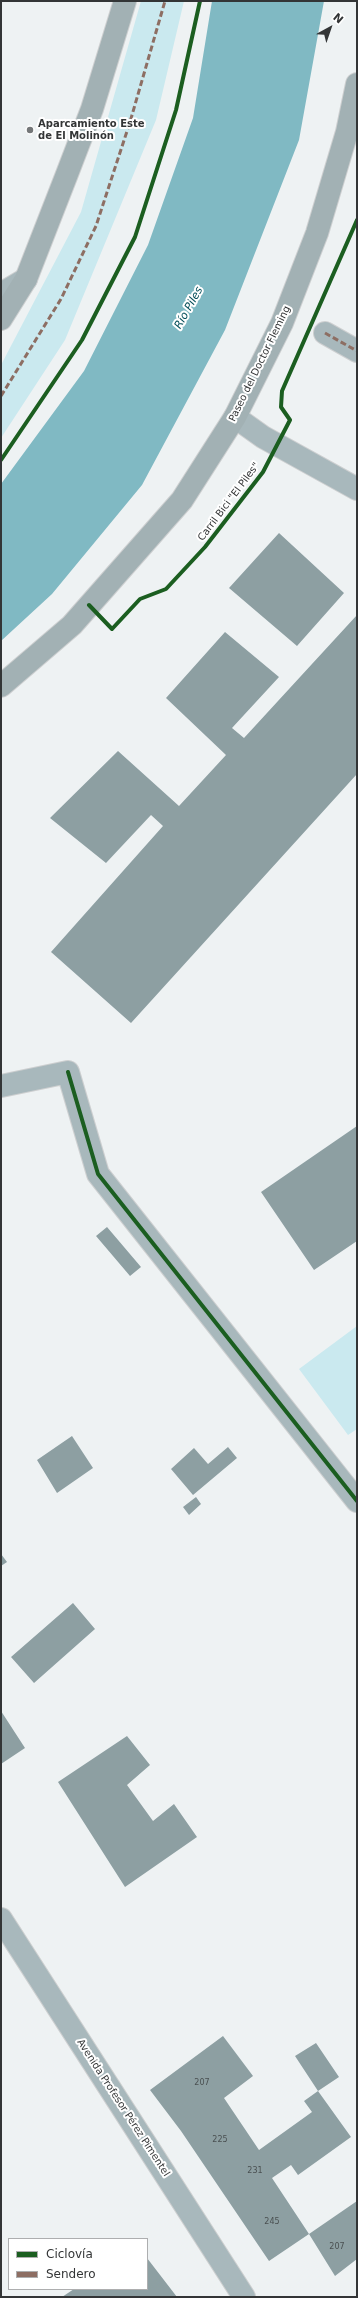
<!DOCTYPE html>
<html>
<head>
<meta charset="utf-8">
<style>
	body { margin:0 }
	#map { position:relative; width:358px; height:2298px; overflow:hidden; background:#eef2f3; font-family:"DejaVu Sans",sans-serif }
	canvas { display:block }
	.frame { position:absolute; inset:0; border:2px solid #333536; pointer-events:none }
	.legend { position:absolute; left:8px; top:2238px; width:140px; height:52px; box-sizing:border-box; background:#fff; border:1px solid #adaeaf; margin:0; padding:5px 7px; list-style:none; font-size:12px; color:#333536 }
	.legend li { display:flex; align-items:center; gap:8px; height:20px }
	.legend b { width:20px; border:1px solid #adaeaf }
	.north { position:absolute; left:310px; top:8px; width:40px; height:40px; -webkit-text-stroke:3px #fff; paint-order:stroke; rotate:40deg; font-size:11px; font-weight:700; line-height:16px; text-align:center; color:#333536 }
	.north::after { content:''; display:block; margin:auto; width:14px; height:18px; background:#333536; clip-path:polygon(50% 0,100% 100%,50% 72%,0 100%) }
</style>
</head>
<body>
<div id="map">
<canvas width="358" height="2298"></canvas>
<div class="frame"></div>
<ul class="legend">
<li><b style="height:5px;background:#1b5e20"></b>Ciclovía</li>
<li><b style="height:5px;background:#8d6e63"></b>Sendero</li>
</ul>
<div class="north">N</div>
</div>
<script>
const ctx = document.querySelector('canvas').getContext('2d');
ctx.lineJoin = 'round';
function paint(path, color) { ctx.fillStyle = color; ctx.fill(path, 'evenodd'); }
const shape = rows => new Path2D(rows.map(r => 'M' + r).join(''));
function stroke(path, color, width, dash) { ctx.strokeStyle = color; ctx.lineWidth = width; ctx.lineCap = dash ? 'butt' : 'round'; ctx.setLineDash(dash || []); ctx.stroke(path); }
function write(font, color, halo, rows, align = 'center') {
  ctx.font = font + ' "DejaVu Sans",sans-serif'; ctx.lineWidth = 4; ctx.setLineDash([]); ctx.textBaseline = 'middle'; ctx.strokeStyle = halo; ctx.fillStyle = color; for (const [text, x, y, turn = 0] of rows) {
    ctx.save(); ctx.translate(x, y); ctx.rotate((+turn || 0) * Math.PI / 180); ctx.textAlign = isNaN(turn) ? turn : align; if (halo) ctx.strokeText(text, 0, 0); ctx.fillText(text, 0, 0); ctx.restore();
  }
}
const green = shape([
	[141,1,184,1,156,120,65,340,1,438,1,365,81,212],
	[357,1326,357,1429,348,1435,299,1369]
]);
const water = shape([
	[212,1,324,1,299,140,225,330,142,485,52,594,1,641,1,484,84,371,148,245,193,118]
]);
const building = shape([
	[279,533,344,593,297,646,229,588],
	[357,615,357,774,131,1023,51,952,163,826,151,815,106,863,50,818,118,751,179,806,226,755,166,698,225,632,279,677,232,728,244,738],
	[357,1126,357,1241,314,1270,261,1192],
	[107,1227,141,1267,130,1276,96,1236],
	[72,1436,93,1468,57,1493,37,1460],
	[228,1447,237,1458,193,1495,171,1469,194,1448,208,1464],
	[196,1497,201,1504,189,1515,183,1507],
	[1,1554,7,1562,1,1566],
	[73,1603,95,1629,34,1683,11,1657],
	[1,1711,25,1748,1,1764],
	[127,1736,150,1765,127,1785,153,1821,174,1804,197,1837,125,1887,58,1782],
	[223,2036,253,2076,224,2098,259,2150,312,2112,304,2101,318,2091,351,2137,298,2175,291,2165,272,2178,309,2234,269,2261,181,2131,150,2090],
	[316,2043,339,2077,318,2091,295,2056],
	[357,2201,357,2259,335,2276,309,2234],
	[147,2258,177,2297,62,2297,74,2289,147,2289]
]);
const minor = shape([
	[1,294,26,279],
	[325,333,357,351],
	[235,417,263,437,357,489],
	[1,1086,68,1072,98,1174,357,1501],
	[1,1919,244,2297]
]);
const major = shape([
	[1,319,26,279,67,174,92,109,125,1],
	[1,686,72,625,182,500,235,417,282,323,317,233,347,132,357,84]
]);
const quiet = shape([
	[325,333,357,351],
	[1,396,61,299,96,226,130,122,165,1]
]);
const cycleway = shape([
	[1,460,82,340,135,237,176,110,200,1],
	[89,605,112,629,140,599,166,589,205,547,263,472,290,420,281,407,282,391,357,220],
	[68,1072,98,1174,357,1501]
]);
const markers = [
	[30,130,4,"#747778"]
];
const numberNames = [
	["207",202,2083],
	["225",220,2140],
	["231",255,2171],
	["245",272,2222],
	["207",337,2247]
];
const poiNames = [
	["Aparcamiento Este",38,124],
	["de El Molinón",38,136]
];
const streetNames = [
	["Paseo del Doctor Fleming",260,364,-64],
	["Carril Bici \"El Piles\"",229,502,-53],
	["Avenida Profesor Pérez Pimentel",123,2108,57]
];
const waterNames = [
	["Río Piles",189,308,-61]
];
paint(green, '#cae9ef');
paint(water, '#80b9c3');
paint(building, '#8d9fa2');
stroke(minor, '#cdcfd0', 24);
stroke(major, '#cdcfd0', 24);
stroke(minor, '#a8b8bc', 22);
stroke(major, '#a2b1b4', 22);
stroke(quiet, '#8d6e63', 3, [6, 3]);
stroke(cycleway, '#1b5e20', 4);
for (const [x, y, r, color] of markers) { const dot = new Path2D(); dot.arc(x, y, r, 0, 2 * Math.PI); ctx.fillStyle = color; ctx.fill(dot); stroke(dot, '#fff', 1.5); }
write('8px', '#4a5051', null, numberNames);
write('bold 10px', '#333536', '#fff', poiNames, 'left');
write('10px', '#333536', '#fff', streetNames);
write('italic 11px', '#044e59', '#fff', waterNames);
</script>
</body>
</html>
